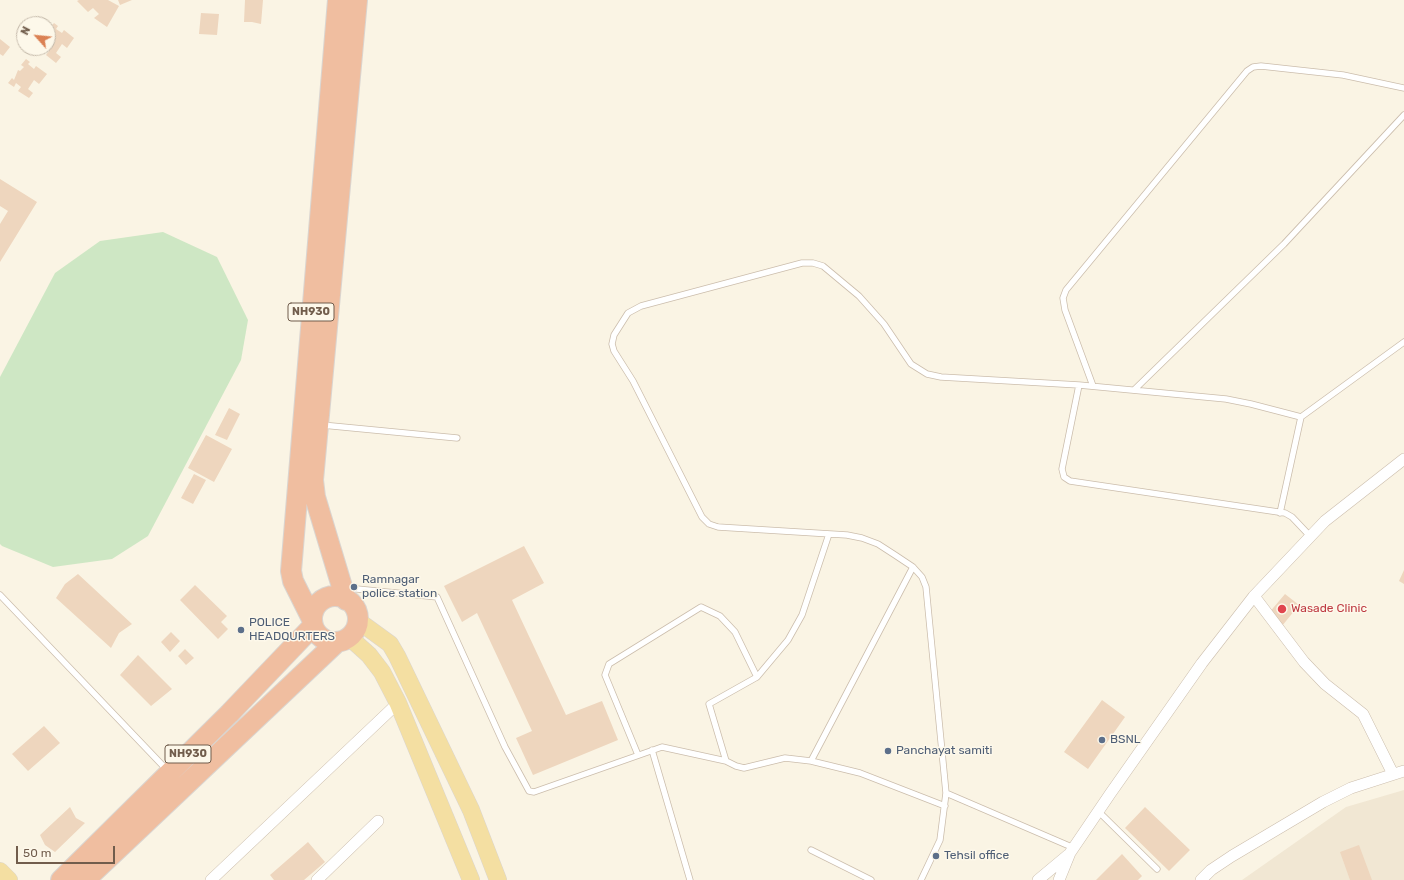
<!DOCTYPE html>
<html>
<head>
<meta charset="utf-8">
<style>
	body { margin:0 }
	#map { position:relative; width:1404px; height:880px; overflow:hidden; background:#faf4e4; font-family:Rubik,sans-serif }
	canvas { display:block }
	.north { position:absolute; left:16px; top:16px; width:40px; height:40px; box-sizing:border-box; background:#fdf8ea; border:1px solid #c5baab; border-radius:50%; rotate:297deg; font-size:11px; font-weight:700; line-height:16px; text-align:center; color:#715d4c }
	.north::after { content:''; display:block; margin:auto; width:14px; height:18px; background:#db8153; clip-path:polygon(50% 0,100% 100%,50% 72%,0 100%) }
	.scale { position:absolute; left:16px; top:846px; width:99px; height:18px; box-sizing:border-box; border:2px solid #715d4c; border-top:0; padding-left:5px; font-size:12px; line-height:14px; white-space:nowrap; color:#715d4c; -webkit-text-stroke:3px #fdf8ea; paint-order:stroke }
</style>
</head>
<body>
<div id="map">
<canvas width="1404" height="880"></canvas>
<div class="north">N</div>
<div class="scale">50 m</div>
</div>
<script>
const ctx = document.querySelector('canvas').getContext('2d');
ctx.lineJoin = 'round';
function paint(path, color) { ctx.fillStyle = color; ctx.fill(path, 'evenodd'); }
const shape = rows => new Path2D(rows.map(r => 'M' + r).join(''));
function stroke(path, color, width, dash) { ctx.strokeStyle = color; ctx.lineWidth = width; ctx.lineCap = dash ? 'butt' : 'round'; ctx.setLineDash(dash || []); ctx.stroke(path); }
function write(font, color, halo, rows, align = 'center') {
  ctx.font = font + ' Rubik,sans-serif'; ctx.lineWidth = 3; ctx.setLineDash([]); ctx.textBaseline = 'middle'; ctx.strokeStyle = halo; ctx.fillStyle = color; for (const [text, x, y, turn = 0] of rows) {
    ctx.save(); ctx.translate(x, y); ctx.rotate((+turn || 0) * Math.PI / 180); ctx.textAlign = isNaN(turn) ? turn : align; if (halo) ctx.strokeText(text, 0, 0); ctx.fillText(text, 0, 0); ctx.restore();
  }
}
const residential = shape([
	[1404,790,1404,880,1242,880,1346,807]
]);
const green = shape([
	[163,232,217,257,248,320,241,360,148,536,112,559,53,567,2,546,0,544,0,377,55,273,100,241]
]);
const building = shape([
	[79,0,108,0,119,6,107,27,94,18,99,14,93,8,88,12,77,1],
	[118,0,132,0,120,5],
	[245,0,263,0,261,24,252,22,244,22],
	[201,13,219,14,217,35,199,34],
	[54,23,58,26,56,29,62,33,64,30,74,38,67,48,62,44,56,53,61,57,56,63,46,55,49,51,45,48,48,48,48,36,51,31,49,29],
	[0,39,10,47,3,56,0,54],
	[26,59,30,62,28,64,34,69,36,66,47,74,39,84,34,80,28,89,33,93,29,98,18,91,21,87,16,83,14,87,8,83,12,78,14,80,18,70,20,71,24,67,21,65],
	[0,179,37,202,0,262,0,224,8,211,0,206],
	[229,408,240,414,227,440,215,435],
	[206,435,232,449,214,482,188,468],
	[194,474,206,480,193,504,181,498],
	[524,546,544,583,512,600,566,715,602,701,618,740,533,775,516,738,532,731,477,613,462,622,444,586],
	[1404,570,1404,584,1399,581],
	[78,574,132,624,119,633,111,648,56,598,65,584],
	[195,585,227,616,221,622,228,629,218,639,180,600],
	[1285,594,1299,605,1282,626,1268,614],
	[171,632,180,641,170,652,161,642],
	[185,649,194,658,186,665,178,656],
	[138,655,172,689,151,706,120,675],
	[1102,700,1125,717,1088,769,1064,752],
	[44,726,60,743,28,771,12,754],
	[70,807,76,818,85,823,55,852,45,845,40,835],
	[1145,807,1190,850,1169,871,1125,828],
	[308,842,325,862,304,880,274,880,270,875],
	[1359,845,1372,880,1350,880,1340,852],
	[1122,854,1142,876,1138,880,1096,880]
]);
const lane = shape([
	[1093,386,1065,310,1063,298,1066,290,1247,71,1253,67,1261,66,1343,75,1404,88],
	[1134,390,1284,244,1404,115],
	[322,425,457,438],
	[1280,513,1301,417],
	[1310,536,1292,517,1285,513,1070,481,1064,477,1062,469,1079,385,1226,399,1251,404,1301,417,1404,342],
	[347,588,437,597,505,747,529,791,534,792,662,747,726,761,736,766,744,768,785,758,811,761,860,773,945,806],
	[0,595,167,770],
	[652,750,690,880],
	[638,755,605,675,609,664,701,607,720,616,735,632,757,677],
	[726,761,709,704,757,677,788,640,802,615,829,534],
	[811,761,913,567],
	[946,793,1074,848],
	[1099,812,1157,869],
	[811,850,871,880],
	[921,880,940,840,946,793,926,587,922,577,913,567,895,555,878,544,862,538,847,535,718,527,709,524,702,517,633,381,614,351,612,344,614,335,628,313,641,306,802,263,813,263,823,266,859,296,884,324,911,364,927,374,941,377,1079,385]
]);
const street = shape([
	[1254,596,1304,662,1325,684,1363,714,1393,774],
	[211,880,398,703],
	[317,880,378,821],
	[1038,880,1068,855],
	[1059,880,1070,853,1110,794,1202,663,1254,596,1325,521,1404,459],
	[1201,880,1211,870,1232,856,1323,802,1351,788,1404,771]
]);
const primary = shape([
	[357,620,390,644,397,656,471,810,498,880],
	[349,637,369,655,382,672,398,703,471,880],
	[0,871,9,880]
]);
const highway = shape([
	'312 619a23 23 0 1 1 46 0a23 23 0 1 1-46 0Z',
	[346,600,315,497,313,480,357,0],
	[312,619,293,581,291,571,338,0],
	[61,880,229,714,313,626],
	[85,880,337,642]
]);
const markers = [
	[354,587,4,"#5c6f8a"],
	[1282,609,5,"#e0444e"],
	[241,630,4,"#5c6f8a"],
	[1102,740,4,"#5c6f8a"],
	[888,751,4,"#5c6f8a"],
	[936,856,4,"#5c6f8a"]
];
const shields = [
	[311,312,46],
	[188,754,46]
];
const shieldNames = [
	["NH930",311,312],
	["NH930",188,754]
];
const serviceNames = [
	["Ramnagar",362,580],
	["police station",362,594],
	["POLICE",249,623],
	["HEADQURTERS",249,637],
	["BSNL",1110,740],
	["Panchayat samiti",896,751],
	["Tehsil office",944,856]
];
const healthNames = [
	["Wasade Clinic",1291,609]
];
paint(residential, '#f1e7d3');
paint(green, '#cee7c4');
paint(building, '#eed6be');
stroke(lane, '#cbbdac', 7);
stroke(street, '#cbbdac', 12);
stroke(primary, '#dad5d0', 18);
stroke(highway, '#dad5d0', 22);
stroke(lane, '#fff', 5.5);
stroke(street, '#fff', 11);
stroke(primary, '#f4dfa2', 17);
stroke(highway, '#f0bea0', 20);
for (const [x, y, r, color] of markers) { const dot = new Path2D(); dot.arc(x, y, r, 0, 2 * Math.PI); ctx.fillStyle = color; ctx.fill(dot); stroke(dot, '#fdf8ea', 1.5); }
for (const [x, y, w] of shields) { const box = new Path2D(); box.roundRect(x - w / 2, y - 9, w, 18, 3); ctx.fillStyle = '#fdf8ea'; ctx.fill(box); stroke(box, '#715d4c', 1); }
write('bold 11px', '#715d4c', null, shieldNames);
write('12px', '#4e5e75', '#fdf8ea', serviceNames, 'left');
write('12px', '#be3a42', '#fdf8ea', healthNames, 'left');
</script>
</body>
</html>
